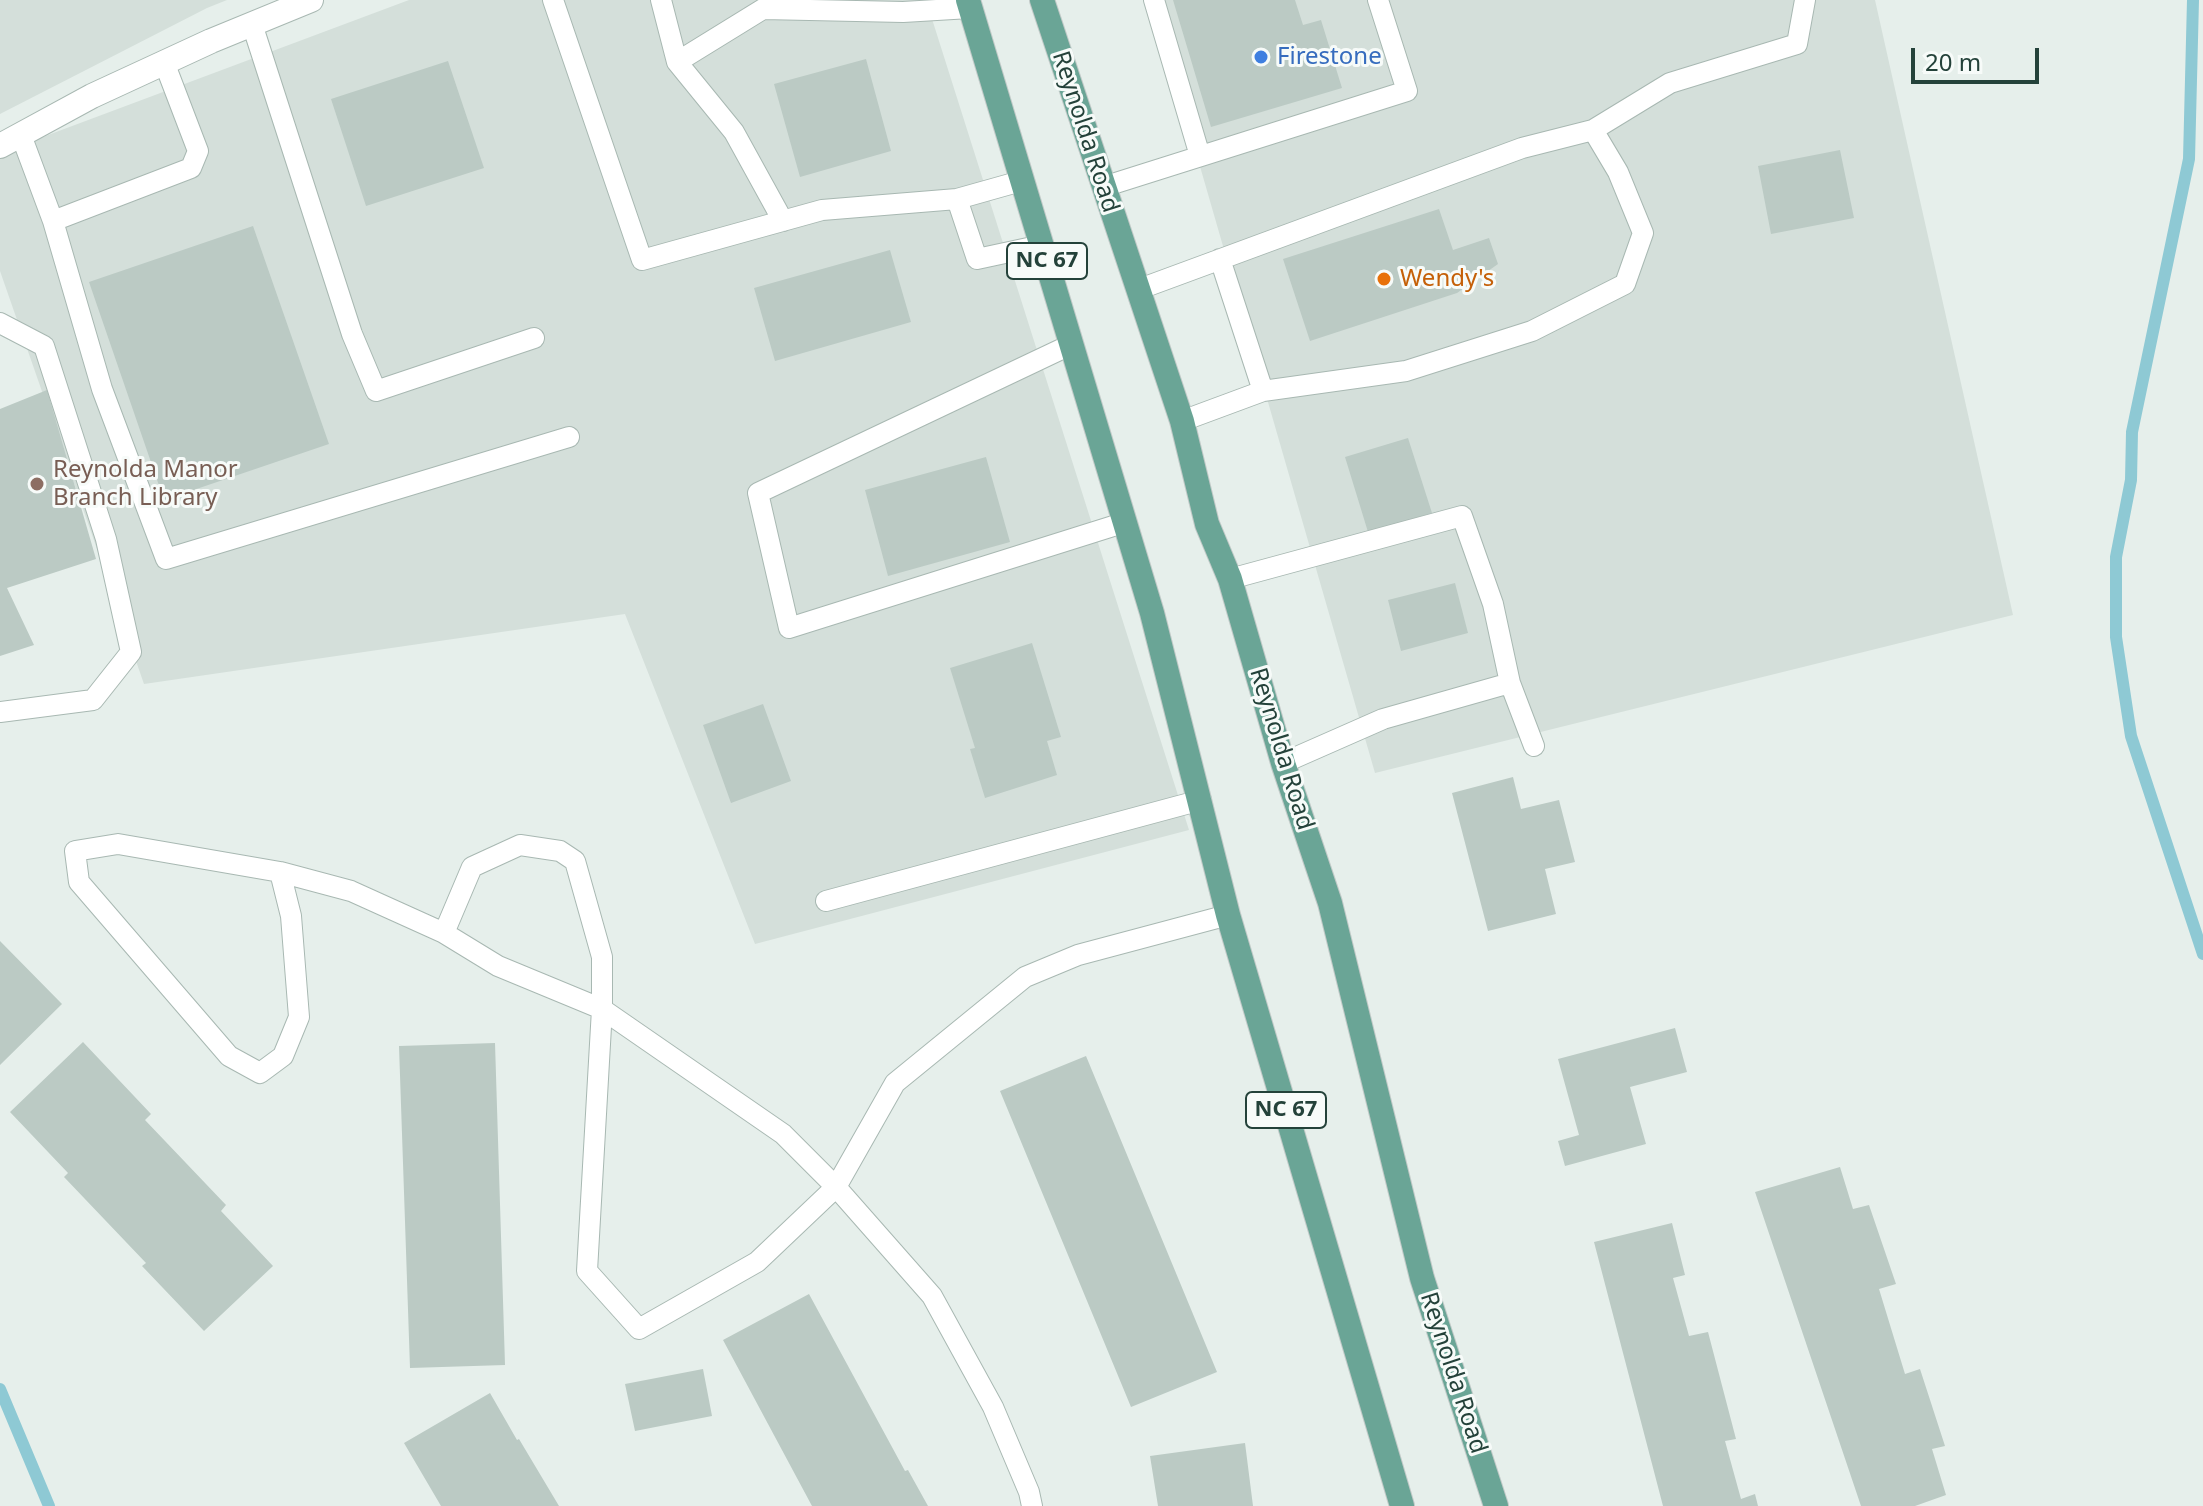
<!DOCTYPE html>
<html>
<head>
<meta charset="utf-8">
<style>
	body { margin:0 }
	#map { position:relative; width:2203px; height:1506px; overflow:hidden; background:#e6efeb; font-family:"Noto Sans",sans-serif }
	canvas { display:block }
	.scale { position:absolute; left:1911px; top:48px; width:128px; height:36px; box-sizing:border-box; border:4px solid #24423a; border-top:0; padding-left:10px; font-size:24px; line-height:28px; white-space:nowrap; color:#24423a; -webkit-text-stroke:6px #f7fbf9; paint-order:stroke }
</style>
</head>
<body>
<div id="map">
<canvas width="2203" height="1506"></canvas>
<div class="scale">20 m</div>
</div>
<script>
const ctx = document.querySelector('canvas').getContext('2d');
ctx.lineJoin = 'round';
function paint(path, color) { ctx.fillStyle = color; ctx.fill(path, 'evenodd'); }
const shape = rows => new Path2D(rows.map(r => 'M' + r).join(''));
function stroke(path, color, width, dash) { ctx.strokeStyle = color; ctx.lineWidth = width; ctx.lineCap = dash ? 'butt' : 'round'; ctx.setLineDash(dash || []); ctx.stroke(path); }
function write(font, color, halo, rows, align = 'center') {
  ctx.font = font + ' "Noto Sans",sans-serif'; ctx.lineWidth = 6; ctx.setLineDash([]); ctx.textBaseline = 'middle'; ctx.strokeStyle = halo; ctx.fillStyle = color; for (const [text, x, y, turn = 0] of rows) {
    ctx.save(); ctx.translate(x, y); ctx.rotate((+turn || 0) * Math.PI / 180); ctx.textAlign = isNaN(turn) ? turn : align; if (halo) ctx.strokeText(text, 0, 0); ctx.fillText(text, 0, 0); ctx.restore();
  }
}
const built = shape([
	[0,0,227,0,207,8,0,114],
	[409,0,926,0,1189,830,755,944,625,614,144,684,0,271,0,153],
	[1152,0,1875,0,2013,615,1375,773]
]);
const stream = shape([
	[2193,0,2189,159,2132,432,2131,480,2116,557,2116,637,2131,736,2203,954],
	[0,1389,49,1506]
]);
const building = shape([
	[1173,0,1295,0,1303,25,1321,20,1342,88,1211,127],
	[866,59,891,151,800,177,774,84],
	[448,61,484,168,366,206,331,99],
	[1840,150,1854,218,1771,234,1758,166],
	[1439,209,1453,250,1489,238,1498,264,1457,293,1310,341,1283,259],
	[253,226,329,444,164,500,89,282],
	[890,250,911,322,775,361,754,288],
	[47,390,96,559,7,588,34,645,0,656,0,409],
	[1408,438,1432,513,1368,532,1345,457],
	[986,457,1010,542,888,576,865,490],
	[1455,583,1468,633,1401,651,1388,600],
	[1032,643,1061,737,1047,741,1057,775,985,798,970,749,975,748,950,668],
	[763,704,791,781,731,803,703,725],
	[1513,777,1521,809,1559,800,1575,862,1545,869,1556,914,1488,931,1452,793],
	[0,941,62,1004,0,1065],
	[1675,1028,1687,1072,1630,1087,1646,1144,1565,1166,1558,1141,1579,1135,1558,1059],
	[83,1042,151,1114,145,1120,226,1205,221,1211,273,1266,204,1331,142,1266,146,1263,64,1177,68,1173,10,1112],
	[495,1043,505,1365,410,1368,399,1046],
	[1086,1056,1217,1372,1131,1407,1000,1091],
	[1840,1167,1853,1209,1869,1205,1896,1284,1879,1289,1905,1374,1920,1369,1945,1446,1932,1449,1946,1495,1915,1506,1861,1506,1755,1192],
	[1672,1223,1685,1275,1673,1278,1689,1336,1708,1332,1736,1439,1725,1441,1741,1499,1755,1494,1758,1506,1663,1506,1594,1242],
	[809,1294,905,1471,908,1470,928,1506,812,1506,723,1340],
	[703,1369,712,1416,635,1431,625,1384],
	[490,1393,517,1440,519,1439,559,1506,441,1506,404,1443],
	[1245,1443,1253,1506,1158,1506,1150,1456]
]);
const service = shape([
	[553,0,642,260,822,210,957,199,1021,181],
	[661,0,677,62,734,132,783,221],
	[1154,0,1200,156],
	[252,24,352,334,376,391,534,338],
	[677,62,763,9,903,12,970,8],
	[21,135,53,221,191,168,198,151,164,62],
	[1103,187,1407,91,1378,0],
	[957,199,977,259,1042,245],
	[53,221,102,389,166,559,569,437],
	[1220,259,1263,391,1406,371,1532,331,1625,284,1643,233,1618,172,1593,130],
	[1137,290,1522,148,1593,130,1670,83,1797,44,1805,0],
	[0,323,44,346,106,539,131,652,93,700,0,712],
	[1070,345,758,493,789,628,1126,522],
	[1182,421,1263,391],
	[1230,579,1462,516,1493,604,1510,683],
	[1283,763,1383,719,1510,683,1534,746],
	[280,872,291,916,299,1017,283,1056,260,1073,229,1056,79,882,75,851,118,844,280,872,351,891,444,933,498,966,602,1009,587,1271,639,1329,757,1262,836,1187,895,1083,1025,977,1078,955,1228,915],
	[826,901,1201,800],
	[444,933,472,867,520,845,560,851,575,861,602,957,602,1009,783,1134,836,1187,932,1296,993,1407,1029,1492,1032,1506]
]);
const tertiary = shape([
	[0,146,92,96,211,41,311,0]
]);
const primary = shape([
	[968,0,1152,613,1228,915,1402,1506],
	[1042,0,1182,421,1207,524,1230,579,1283,763,1330,903,1422,1278,1496,1506]
]);
const markers = [
	[1261,57,8,"#3f7fe0"],
	[1384,279,8,"#e8710a"],
	[37,484,8,"#8d6e63"]
];
const shields = [
	[1047,261,80],
	[1286,1110,80]
];
const shieldNames = [
	["NC 67",1047,261],
	["NC 67",1286,1110]
];
const shopNames = [
	["Firestone",1277,57]
];
const streetNames = [
	["Reynolda Road",1085,132,72],
	["Reynolda Road",1281,749,73],
	["Reynolda Road",1453,1373,72]
];
const foodNames = [
	["Wendy's",1400,279]
];
const educationNames = [
	["Reynolda Manor",53,470],
	["Branch Library",53,498]
];
paint(built, '#d4dfda');
stroke(stream, '#8ec9d4', 12);
paint(building, '#bbcac4');
stroke(service, '#a8b8b2', 22);
stroke(tertiary, '#a8b8b2', 26);
stroke(primary, '#c2cac8', 26);
stroke(service, '#fff', 20);
stroke(tertiary, '#fff', 24);
stroke(primary, '#6aa596', 24);
for (const [x, y, r, color] of markers) { const dot = new Path2D(); dot.arc(x, y, r, 0, 2 * Math.PI); ctx.fillStyle = color; ctx.fill(dot); stroke(dot, '#f7fbf9', 3); }
for (const [x, y, w] of shields) { const box = new Path2D(); box.roundRect(x - w / 2, y - 18, w, 36, 6); ctx.fillStyle = '#f7fbf9'; ctx.fill(box); stroke(box, '#24423a', 2); }
write('bold 22px', '#24423a', null, shieldNames);
write('24px', '#366cbe', '#f7fbf9', shopNames, 'left');
write('24px', '#24423a', '#f7fbf9', streetNames);
write('24px', '#c56008', '#f7fbf9', foodNames, 'left');
write('24px', '#785e54', '#f7fbf9', educationNames, 'left');
</script>
</body>
</html>
